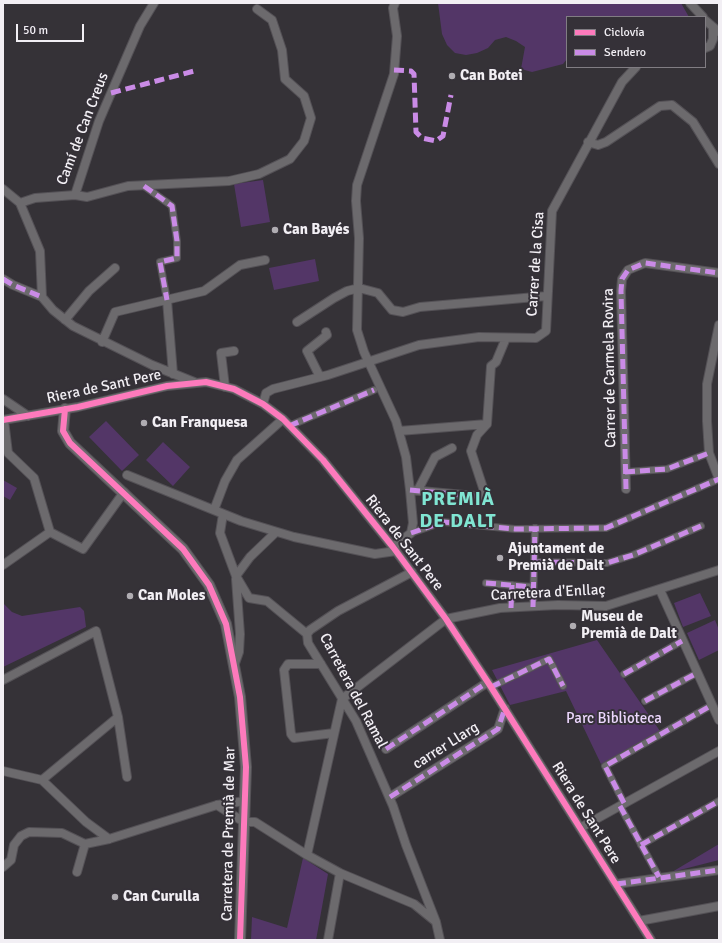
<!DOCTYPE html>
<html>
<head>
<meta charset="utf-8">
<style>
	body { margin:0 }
	#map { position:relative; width:722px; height:943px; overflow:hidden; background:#353237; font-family:Signika,sans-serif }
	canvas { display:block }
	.frame { position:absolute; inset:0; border:4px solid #f2eff4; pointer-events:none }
	.legend { position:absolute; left:566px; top:16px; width:140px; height:52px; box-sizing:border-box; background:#353138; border:1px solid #817d83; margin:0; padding:5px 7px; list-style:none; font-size:12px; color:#f2eff4 }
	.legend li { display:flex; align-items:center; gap:8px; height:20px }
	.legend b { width:20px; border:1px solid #817d83 }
	.scale { position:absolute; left:16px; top:24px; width:68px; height:18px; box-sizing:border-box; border:2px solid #f2eff4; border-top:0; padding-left:5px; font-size:12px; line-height:14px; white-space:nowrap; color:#f2eff4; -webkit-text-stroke:3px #353138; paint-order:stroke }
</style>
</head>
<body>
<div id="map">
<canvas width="722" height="943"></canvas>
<div class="frame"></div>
<ul class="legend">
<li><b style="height:5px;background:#fd7abc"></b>Ciclovía</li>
<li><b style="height:5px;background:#ca8be6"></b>Sendero</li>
</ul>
<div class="scale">50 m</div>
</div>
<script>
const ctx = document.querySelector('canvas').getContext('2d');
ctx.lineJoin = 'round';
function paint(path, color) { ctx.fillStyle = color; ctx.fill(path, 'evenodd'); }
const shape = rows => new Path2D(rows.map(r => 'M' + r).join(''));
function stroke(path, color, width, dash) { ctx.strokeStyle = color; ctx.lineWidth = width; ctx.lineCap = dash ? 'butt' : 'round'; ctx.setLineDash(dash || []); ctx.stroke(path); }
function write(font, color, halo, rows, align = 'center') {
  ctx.font = font + ' Signika,sans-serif'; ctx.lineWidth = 4; ctx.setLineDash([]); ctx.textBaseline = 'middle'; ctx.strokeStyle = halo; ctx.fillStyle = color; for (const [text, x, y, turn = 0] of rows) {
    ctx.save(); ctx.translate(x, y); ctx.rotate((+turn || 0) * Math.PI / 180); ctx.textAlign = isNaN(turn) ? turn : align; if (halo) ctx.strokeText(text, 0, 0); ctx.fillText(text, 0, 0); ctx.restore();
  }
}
const green = shape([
	[438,3,681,3,689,17,567,17,567,59,563,64,532,72,521,69,525,47,516,41,506,37,495,40,488,48,477,53,466,55,455,53,447,45,442,34],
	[263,180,270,222,241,227,234,184],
	[315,259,319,281,274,290,269,268],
	[106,421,139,455,122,471,89,437],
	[163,442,190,467,173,486,146,460],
	[3,480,17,488,10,500,3,496],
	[700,593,711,616,683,627,674,603],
	[3,603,12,612,22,616,80,607,84,611,86,627,3,667],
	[715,620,719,630,719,650,699,660,687,633],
	[597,640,660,731,601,764,566,691,510,705,492,670],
	[719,844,719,860,672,872],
	[303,858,328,874,316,940,251,940,252,917,287,928]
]);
const pedestrian = shape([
	[144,186,172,206,177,241,177,258,160,262,167,300],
	[289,426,374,390],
	[625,472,667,469,709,453],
	[411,533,443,522,515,529,606,528,719,479],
	[534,562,607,563,633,555,701,526],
	[486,583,533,587],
	[533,607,535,528],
	[511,608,512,585],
	[624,674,682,641],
	[491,687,549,659,563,686],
	[645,701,697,673],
	[624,803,605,766,712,705],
	[620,806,659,877],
	[641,845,719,801]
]);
const minor = shape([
	[690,3,703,17],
	[705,20,719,32],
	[705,48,710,46,713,39,713,29],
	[588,142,598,145,606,142,660,106,672,105,693,122,719,164],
	[3,189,20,203,40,251,42,297],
	[75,195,87,197,128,186,229,181,259,174,290,159,304,141,311,118,304,96,285,79,282,50,272,20,257,9],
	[20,203,35,198,75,195,99,121,140,26,154,3],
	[3,279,13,285,42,297,53,310,73,326,152,365,194,382],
	[167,300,173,374],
	[65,320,89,291,115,268],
	[297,322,334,298,347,291,359,288,378,293,392,310,403,312,420,307,547,296],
	[719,325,707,384,707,421,709,453,719,479],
	[102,342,115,312,204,291,240,265,265,260],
	[320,377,307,351,327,335,326,332],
	[225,387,221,353,234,351],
	[3,399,28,416],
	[263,404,266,393,273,389,328,375,419,345,479,337,536,338,546,331,552,211,622,82,636,67],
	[3,420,78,407,167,386,206,382,234,389,263,404,283,419,323,460,393,547,446,619,491,687,651,940],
	[4,420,8,453,34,478,50,532],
	[399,431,487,424],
	[127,475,241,521,294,537,375,554,396,551],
	[626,489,621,291,622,279,628,270,645,263,719,273],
	[410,490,486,497,471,451,477,435,487,424,491,366,496,362,506,338],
	[418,490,435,457,452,448],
	[214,510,225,481,237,460,283,419],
	[223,514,220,533,236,576,249,598,267,601,307,634,308,643,356,721,393,806,406,845,436,922,440,940],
	[50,532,83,549,124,492],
	[393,547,411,533,413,523,410,490,406,457,396,421,364,352,357,330,359,238,356,201,357,185,394,74,397,36,393,8,395,3],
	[3,565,50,532],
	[236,576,250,557,276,532],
	[660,590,719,720],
	[307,634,310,630,338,611,412,572],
	[321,664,288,664,284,670,291,734,294,738,334,733],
	[234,666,239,652,240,634,236,579],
	[3,680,96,631,118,717,127,777],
	[342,699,446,619,500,608,558,605,606,606,719,570],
	[386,749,488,682],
	[3,771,42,780,86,822,109,839],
	[42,780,118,717],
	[390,797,498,729,505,708],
	[217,805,244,822,255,822,307,855,340,873,414,904,435,921],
	[580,828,719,751],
	[307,855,342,699],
	[3,867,11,860,14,845,21,836,29,832,62,833,85,844,109,839,217,805,245,801],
	[77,872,85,844],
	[616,884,719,870],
	[639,921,719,906],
	[328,940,340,873]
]);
const tertiary = shape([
	[65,409,63,431,70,443,183,549,209,585,226,624,240,697,246,767,240,940]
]);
const quiet = shape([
	[394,70,411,71,414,74,416,132,422,138,436,141,443,136,451,95],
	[111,93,198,70],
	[144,186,172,206,177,241,177,258,160,262,167,300],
	[3,279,13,285,42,297],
	[289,426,374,390],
	[625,472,667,469,709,453],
	[626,489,621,291,622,279,628,270,645,263,719,273],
	[410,490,486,497],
	[411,533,443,522,515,529,606,528,719,479],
	[534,562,607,563,633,555,701,526],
	[486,583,533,587],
	[533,607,535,528],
	[511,608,512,585],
	[624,674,682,641],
	[491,687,549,659,563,686],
	[645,701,697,673],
	[386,749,488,682],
	[390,797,498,729,505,708],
	[624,803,605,766,712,705],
	[620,806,659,877],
	[641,845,719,801],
	[616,884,719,870]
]);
const cycleway = shape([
	[65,409,63,431,70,443,183,549,209,585,226,624,240,697,246,767,240,940],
	[3,420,78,407,167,386,206,382,234,389,263,404,283,419,323,460,393,547,446,619,491,687,651,940]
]);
const markers = [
	[452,76,4,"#b0adb2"],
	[275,230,4,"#b0adb2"],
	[144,423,4,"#b0adb2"],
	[500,558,4,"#b0adb2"],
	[130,596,4,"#b0adb2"],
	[573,626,4,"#b0adb2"],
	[115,897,4,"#b0adb2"]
];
const poiNames = [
	["Can Botei",460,76],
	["Can Bayés",283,230],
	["Can Franquesa",152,423],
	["Ajuntament de",508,549],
	["Premià de Dalt",508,566],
	["Can Moles",138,596],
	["Museu de",581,617],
	["Premià de Dalt",581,634],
	["Can Curulla",123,897]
];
const streetNames = [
	["Camí de Can Creus",83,129,-69],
	["Carrer de la Cisa",536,264,-86],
	["Carrer de Carmela Rovira",610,368,-91],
	["Riera de Sant Pere",104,387,-12],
	["Riera de Sant Pere",404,543,52],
	["Carretera d'Enllaç",548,593,-3],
	["Carretera del Ramal",353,691,62],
	["carrer Llarg",446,746,-32],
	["Riera de Sant Pere",586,813,58],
	["Carretera de Premià de Mar",229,834,-89]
];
const parkNames = [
	["Parc Biblioteca",614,719]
];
const districtNames = [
	["PREMIÀ",458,500],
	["DE DALT",458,522]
];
paint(green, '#533667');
stroke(pedestrian, '#545156', 8);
stroke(minor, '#545156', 10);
stroke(tertiary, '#545156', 12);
stroke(pedestrian, '#6c6a6d', 6);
stroke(minor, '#6c6a6d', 8);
stroke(tertiary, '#6c6a6d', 10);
stroke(quiet, '#ca8be6', 5, [10, 5]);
stroke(cycleway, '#fd7abc', 6);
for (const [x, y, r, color] of markers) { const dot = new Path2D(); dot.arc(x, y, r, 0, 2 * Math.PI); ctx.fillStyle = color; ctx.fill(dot); stroke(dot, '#353138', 1.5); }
write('bold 15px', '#f2eff4', '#353138', poiNames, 'left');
write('15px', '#f2eff4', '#353138', streetNames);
write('15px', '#ecd7fd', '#353138', parkNames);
ctx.letterSpacing = '1px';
write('bold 19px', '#80e5d2', '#353138', districtNames);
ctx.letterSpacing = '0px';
</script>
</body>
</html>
